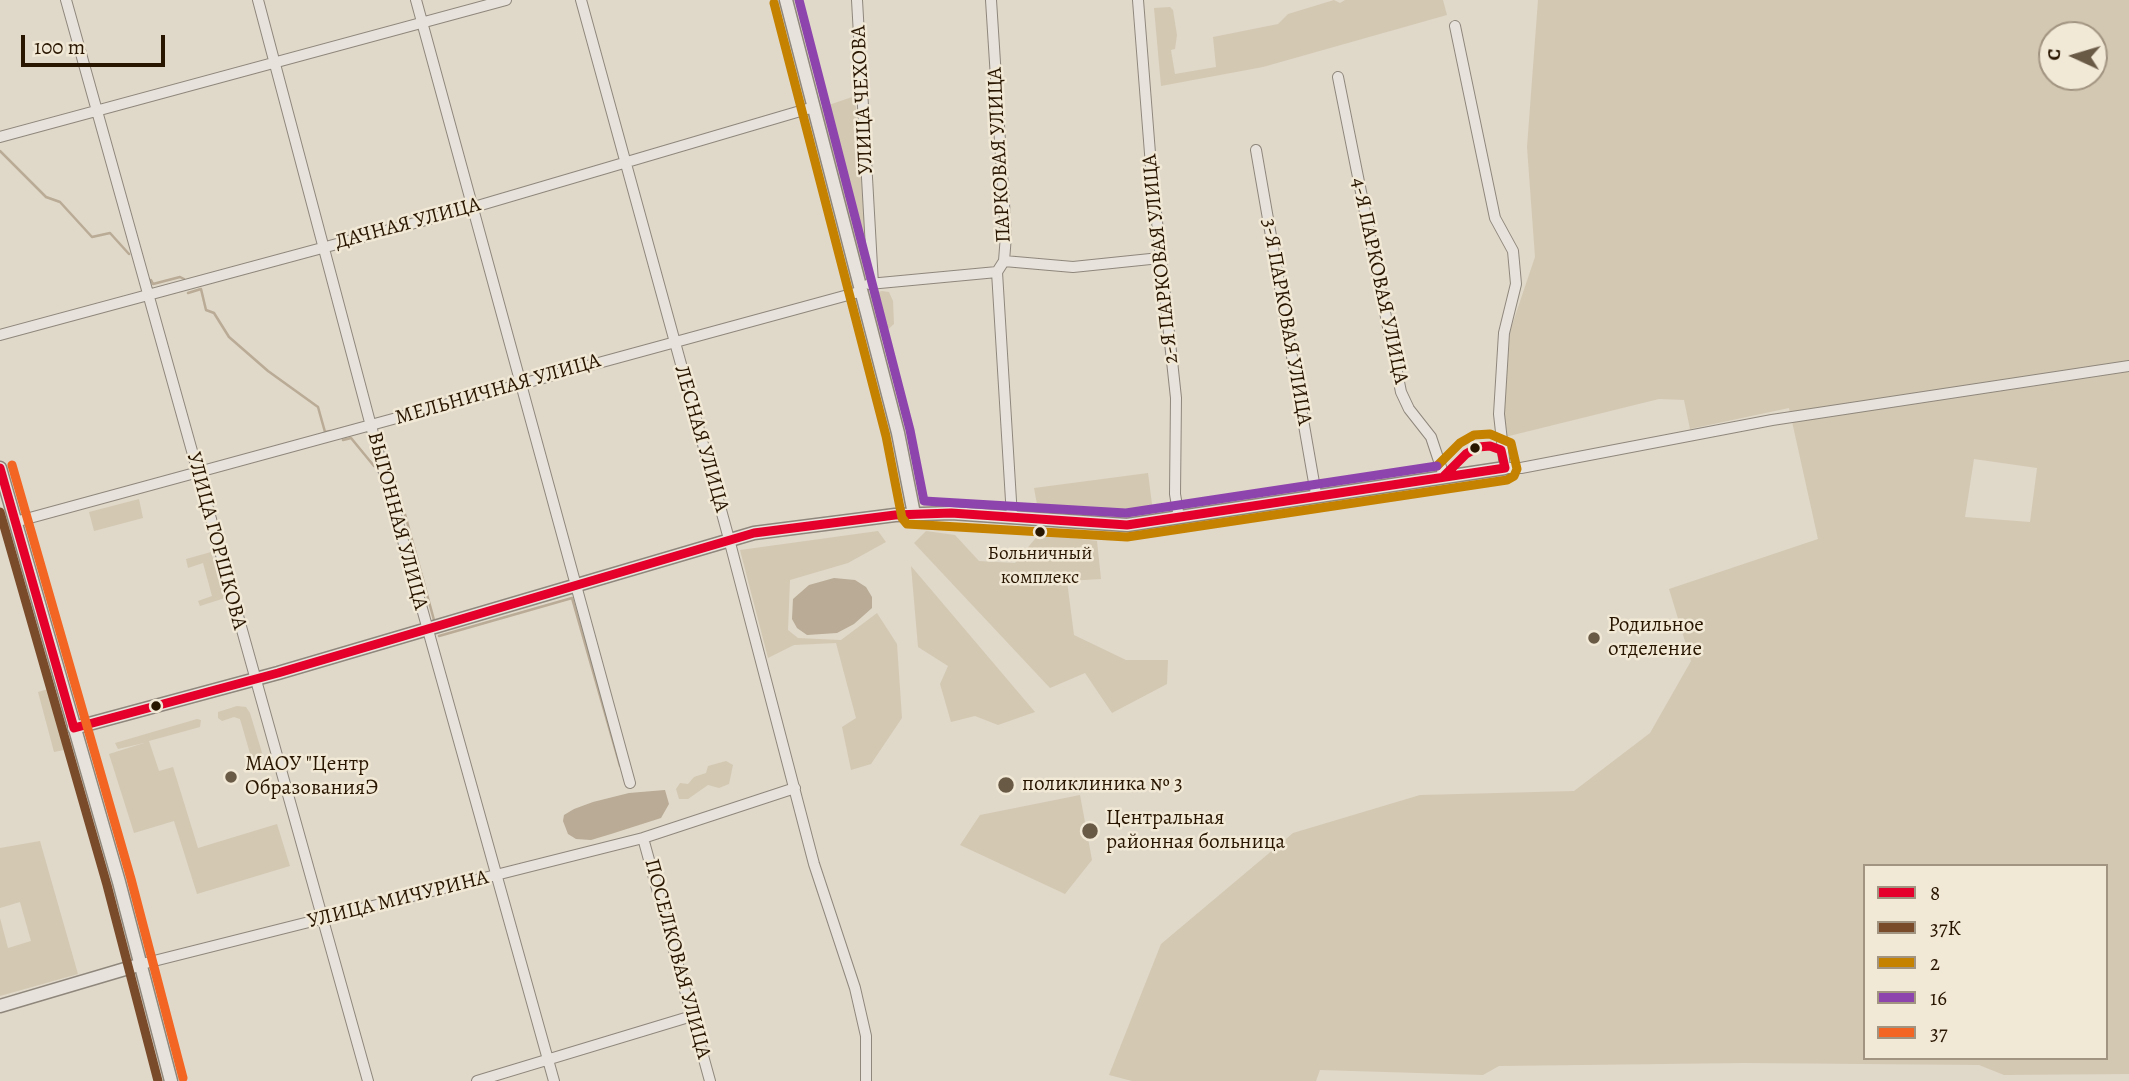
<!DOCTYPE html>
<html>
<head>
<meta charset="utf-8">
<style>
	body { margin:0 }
	#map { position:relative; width:2129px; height:1081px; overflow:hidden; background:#e0d8c9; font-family:Alegreya,serif }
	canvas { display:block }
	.legend { position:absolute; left:1863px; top:864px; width:245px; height:196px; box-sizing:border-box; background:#f1e8d6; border:2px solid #a19480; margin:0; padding:9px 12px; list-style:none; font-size:21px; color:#291600 }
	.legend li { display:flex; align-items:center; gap:14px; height:35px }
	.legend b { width:35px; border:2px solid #a19480 }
	.north { position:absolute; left:2038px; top:21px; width:70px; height:70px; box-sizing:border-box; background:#f1e8d6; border:2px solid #a19480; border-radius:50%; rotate:274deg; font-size:19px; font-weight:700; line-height:28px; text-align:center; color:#291600 }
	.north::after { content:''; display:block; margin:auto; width:24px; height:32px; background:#695a46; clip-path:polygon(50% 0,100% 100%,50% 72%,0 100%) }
	.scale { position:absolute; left:21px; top:35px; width:144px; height:32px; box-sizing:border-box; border:4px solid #291600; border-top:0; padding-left:9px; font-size:21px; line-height:24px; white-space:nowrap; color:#291600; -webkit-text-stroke:5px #f1e8d6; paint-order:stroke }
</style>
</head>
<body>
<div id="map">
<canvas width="2129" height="1081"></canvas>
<ul class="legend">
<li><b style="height:9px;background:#e4002b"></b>8</li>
<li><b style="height:9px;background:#7a4b2a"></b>37К</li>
<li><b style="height:9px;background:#c48200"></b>2</li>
<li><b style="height:9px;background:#8e44ad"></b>16</li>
<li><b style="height:9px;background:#f26522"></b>37</li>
</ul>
<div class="north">С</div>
<div class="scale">100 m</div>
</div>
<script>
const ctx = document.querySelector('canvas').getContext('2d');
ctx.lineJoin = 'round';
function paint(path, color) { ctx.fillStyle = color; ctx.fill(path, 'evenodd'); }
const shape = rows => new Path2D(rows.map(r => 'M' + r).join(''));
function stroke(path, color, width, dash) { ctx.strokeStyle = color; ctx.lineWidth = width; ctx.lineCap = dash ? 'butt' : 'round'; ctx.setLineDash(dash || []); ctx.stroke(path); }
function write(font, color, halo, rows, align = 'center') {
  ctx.font = font + ' Alegreya,serif'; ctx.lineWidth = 5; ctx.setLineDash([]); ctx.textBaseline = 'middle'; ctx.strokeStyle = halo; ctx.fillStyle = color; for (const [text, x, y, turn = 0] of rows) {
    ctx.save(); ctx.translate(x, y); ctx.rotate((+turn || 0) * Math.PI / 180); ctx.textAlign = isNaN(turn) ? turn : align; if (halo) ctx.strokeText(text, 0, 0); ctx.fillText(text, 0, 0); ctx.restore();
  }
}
const green = shape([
	[1334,0,1340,3,1345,0,1443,0,1447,15,1263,67,1161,86,1154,8,1170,7,1173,10,1177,35,1175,49,1171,50,1175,74,1216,67,1213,37,1278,24,1288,14],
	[1538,0,2129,0,2129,1074,2004,1075,1979,1065,1745,1063,1499,1066,1483,1075,1320,1070,1316,1081,1132,1081,1109,1075,1161,944,1293,833,1420,795,1574,791,1650,733,1691,661,1669,589,1818,539,1789,408,1690,429,1684,400,1659,399,1501,438,1510,331,1535,257,1527,147],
	[2052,35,2094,35,2094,77,2052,77],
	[1974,459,2037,468,2030,522,1965,517],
	[1865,866,2106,866,2106,1058,1865,1058],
	[855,96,869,276,863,278,820,108],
	[882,291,889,292,893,301,894,324,885,332,875,328,870,305,870,294],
	[1148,473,1153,512,1038,510,1034,488],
	[139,499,143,518,94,531,89,512],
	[878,531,886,542,848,563,790,580,788,630,798,638,841,640,877,613,897,644,902,718,871,764,851,770,842,727,856,718,836,643,794,645,768,658,740,550],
	[926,531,955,535,979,561,1015,563,1039,534,1097,541,1101,579,1067,581,1074,635,1126,660,1168,660,1167,684,1112,713,1085,673,1050,688,914,543],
	[211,552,225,598,200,606,198,601,212,596,203,563,188,568,186,559],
	[911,566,1035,712,998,725,975,716,951,722,940,684,948,666,918,647],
	[48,689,64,750,54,752,38,692],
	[237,706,246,707,250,713,263,756,259,763,254,763,251,757,240,719,234,717,222,721,218,718,218,712],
	[197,719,201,720,200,727,149,741,159,771,173,767,198,848,277,824,290,866,197,894,174,821,134,833,109,754,144,743,118,749,115,743],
	[726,761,733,765,729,784,719,788,708,785,688,799,679,799,676,789,680,783,688,784,694,777,706,773,708,766],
	[1080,795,1092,860,1065,894,960,845,980,815],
	[40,841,78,974,0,996,0,918,8,948,31,941,20,902,0,908,0,848]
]);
const water = shape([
	[834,578,855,580,866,587,872,597,872,608,854,624,837,633,807,635,797,628,792,619,793,599,809,585],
	[665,790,669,804,661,818,611,834,591,840,576,839,568,834,563,821,564,815,574,809,593,802,629,793]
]);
const stream = shape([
	[0,151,46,197,60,202,92,237,110,233,129,254],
	[151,280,153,284,180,277,184,279],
	[188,293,201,289,206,310,214,313,229,337,268,371,318,407,325,432,330,431],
	[343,440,351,438,374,466],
	[390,473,397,485,434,620],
	[439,636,572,598,620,766]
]);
const minor = shape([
	[66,0,368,1081],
	[258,0,371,426,554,1081],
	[416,0,630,783],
	[581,0,729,539,814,864,855,988,866,1036,866,1081],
	[857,0,873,284],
	[991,0,1006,235,1004,261,997,272,1012,517],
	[1138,0,1151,166,1176,398,1175,494,1179,518],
	[1455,26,1495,218,1513,251,1516,284,1504,333,1499,414,1505,468,1521,468,1772,420,2129,366],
	[1338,77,1401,392,1409,409,1431,437,1444,476],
	[0,137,506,0],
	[1256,150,1316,494],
	[1004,261,1073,267,1160,258],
	[869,284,997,272],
	[0,335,474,207,814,107],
	[15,522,859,292],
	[643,838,710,1081],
	[142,964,643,838,795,788],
	[477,1081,692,1016]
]);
const tertiary = shape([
	[786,0,898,433,914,514],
	[0,468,119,882,171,1081],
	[74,728,278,673,754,533,895,515,951,513,1127,525,1505,468],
	[0,1006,142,964]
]);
const bus1 = shape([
	[0,468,74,728,278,673,754,533,895,515,951,513,1127,525,1505,468,1501,450,1490,446,1478,447,1466,454,1444,476]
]);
const bus2 = shape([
	[0,512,107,885,158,1081]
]);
const bus3 = shape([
	[774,3,886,436,902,518,907,524,1127,537,1507,480,1514,476,1517,469,1511,443,1490,434,1474,435,1460,443,1437,466]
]);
const bus4 = shape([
	[799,0,910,430,924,501,1126,513,1437,466]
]);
const bus5 = shape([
	[12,465,131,879,183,1078]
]);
const markers = [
	[1475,448,6,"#291600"],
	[1040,532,6,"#291600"],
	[1594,638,7,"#695a46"],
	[156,706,6,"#291600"],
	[231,777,7,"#695a46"],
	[1006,785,9,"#695a46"],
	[1090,831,9,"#695a46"]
];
const busNames = [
	["Больничный",1040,554],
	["комплекс",1040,578]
];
const streetNames = [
	["УЛИЦА ЧЕХОВА",863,100,-93],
	["ПАРКОВАЯ УЛИЦА",1000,155,-93],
	["ДАЧНАЯ УЛИЦА",408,224,-15],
	["2-Я ПАРКОВАЯ УЛИЦА",1161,259,-96],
	["4-Я ПАРКОВАЯ УЛИЦА",1379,281,78],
	["3-Я ПАРКОВАЯ УЛИЦА",1286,322,80],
	["МЕЛЬНИЧНАЯ УЛИЦА",498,390,-16],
	["ЛЕСНАЯ УЛИЦА",701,439,74],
	["ВЫГОННАЯ УЛИЦА",397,521,75],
	["УЛИЦА ГОРШКОВА",216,541,75],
	["УЛИЦА МИЧУРИНА",398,900,-14],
	["ПОСЕЛКОВАЯ УЛИЦА",677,959,75]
];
const poiNames = [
	["Родильное",1608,626],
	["отделение",1608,650],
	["МАОУ \"Центр",245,765],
	["ОбразованияЭ",245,789],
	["поликлиника № 3",1022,785],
	["Центральная",1106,819],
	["районная больница",1106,843]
];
paint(green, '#d3c8b2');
paint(water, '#b9ab95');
stroke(stream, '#b9ab95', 2.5);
stroke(minor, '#8f877c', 12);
stroke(tertiary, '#8f877c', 15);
stroke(minor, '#e7e3dc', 10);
stroke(tertiary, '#e7e3dc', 12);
stroke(bus1, '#e4002b', 9);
stroke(bus2, '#7a4b2a', 9);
stroke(bus3, '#c48200', 9);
stroke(bus4, '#8e44ad', 9);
stroke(bus5, '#f26522', 9);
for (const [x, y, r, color] of markers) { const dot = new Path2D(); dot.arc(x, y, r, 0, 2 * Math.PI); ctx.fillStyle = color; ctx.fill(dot); stroke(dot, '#f1e8d6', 2.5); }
write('19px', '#291600', '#f1e8d6', busNames);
write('21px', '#291600', '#f1e8d6', streetNames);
write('21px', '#291600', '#f1e8d6', poiNames, 'left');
</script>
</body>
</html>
